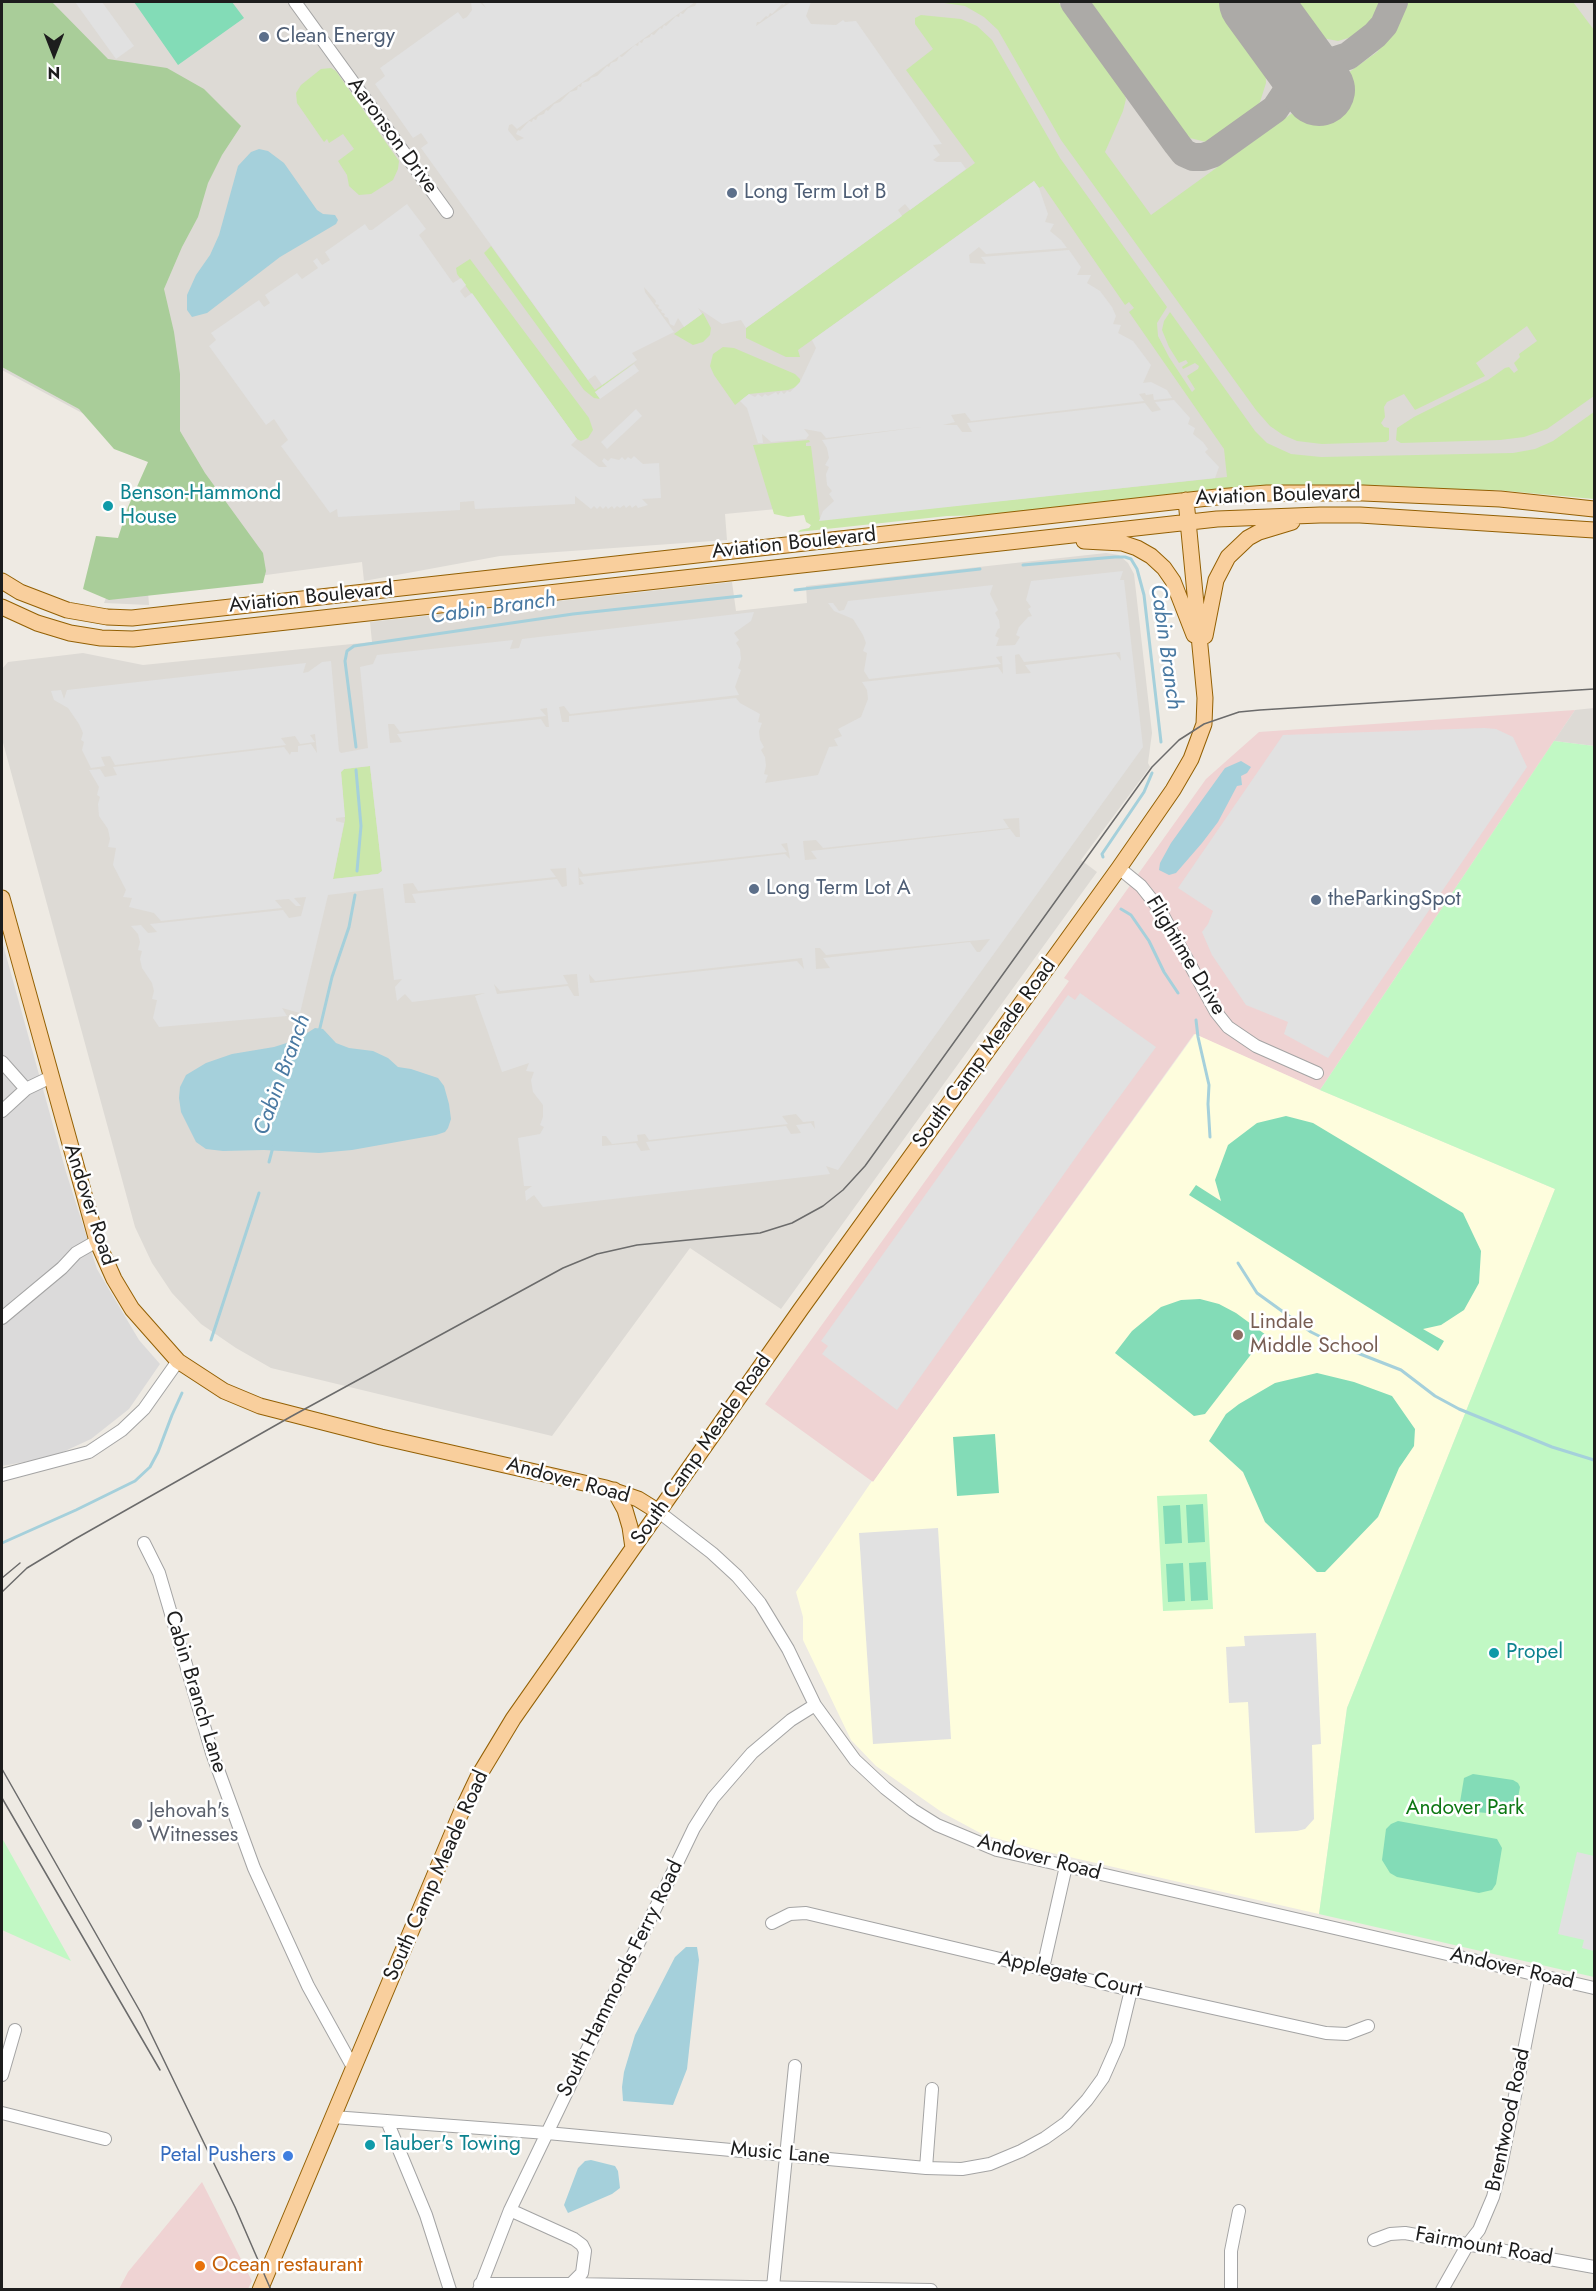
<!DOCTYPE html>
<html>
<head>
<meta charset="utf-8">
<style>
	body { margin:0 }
	#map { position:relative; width:1596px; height:2291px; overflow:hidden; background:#eeeae3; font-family:Jost,sans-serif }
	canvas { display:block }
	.frame { position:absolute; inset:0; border:3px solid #1d1d1d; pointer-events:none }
	.north { position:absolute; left:24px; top:24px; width:60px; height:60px; -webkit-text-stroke:4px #fff; paint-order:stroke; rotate:180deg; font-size:16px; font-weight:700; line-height:24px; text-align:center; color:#1d1d1d }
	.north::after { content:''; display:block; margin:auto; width:21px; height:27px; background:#1d1d1d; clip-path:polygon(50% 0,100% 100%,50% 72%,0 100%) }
</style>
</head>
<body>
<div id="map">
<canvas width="1596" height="2291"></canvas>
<div class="frame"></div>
<div class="north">N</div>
</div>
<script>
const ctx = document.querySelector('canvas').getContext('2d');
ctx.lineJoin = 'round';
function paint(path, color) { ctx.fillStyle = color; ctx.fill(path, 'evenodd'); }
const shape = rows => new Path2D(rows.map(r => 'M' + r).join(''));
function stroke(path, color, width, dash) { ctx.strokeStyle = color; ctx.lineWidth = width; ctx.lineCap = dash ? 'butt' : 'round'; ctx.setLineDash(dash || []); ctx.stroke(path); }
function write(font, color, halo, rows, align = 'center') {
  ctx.font = font + ' Jost,sans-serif'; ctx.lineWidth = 5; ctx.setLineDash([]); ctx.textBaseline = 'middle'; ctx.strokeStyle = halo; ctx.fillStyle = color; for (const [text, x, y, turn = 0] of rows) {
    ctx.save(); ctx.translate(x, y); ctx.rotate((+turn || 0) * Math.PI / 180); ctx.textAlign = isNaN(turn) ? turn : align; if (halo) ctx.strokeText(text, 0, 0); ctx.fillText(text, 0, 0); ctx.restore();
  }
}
const residential = shape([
	[2,941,66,1172,97,1269,139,1340,160,1364,129,1409,91,1439,52,1457,2,1466]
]);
const commercial = shape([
	[1575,710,1320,1090,1194,1034,873,1482,765,1404,1069,981,1064,978,1206,779,1259,732],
	[202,2182,252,2281,248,2289,119,2289,128,2272]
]);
const education = shape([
	[1195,1034,1320,1090,1555,1189,1347,1708,1319,1914,1039,1850,984,1835,943,1813,876,1766,851,1740,803,1640,803,1617,796,1592,872,1481,873,1482]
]);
const airport = shape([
	[2,2,1594,2,1594,484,1234,479,818,522,797,507,725,514,727,540,500,556,364,581,362,562,148,591,149,605,104,603,162,456,2,370],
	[1106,553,1119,555,1128,563,1134,574,1152,733,1148,763,1150,767,1081,860,1097,872,781,1309,690,1248,552,1436,271,1368,236,1348,201,1324,172,1293,152,1263,135,1227,2,739,2,669,8,662,83,653,143,665,372,642,370,622,732,582,736,611,807,603,806,586],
	[1594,708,1594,746,1554,741,1575,710]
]);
const grass = shape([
	[937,2,1058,2,1123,91,1126,99,1123,111,1105,152,1151,215,1377,52,1397,29,1408,2,1573,2,1594,30,1594,396,1547,429,1524,437,1500,440,1401,443,1396,440,1397,428,1414,417,1488,380,1505,368,1509,367,1514,373,1518,370,1514,363,1520,357,1519,354,1537,341,1527,326,1476,363,1485,376,1415,410,1404,394,1387,402,1384,407,1385,417,1381,423,1384,427,1389,428,1389,440,1386,442,1322,444,1297,441,1283,435,1270,426,1256,410,1082,169,1061,140,998,30,984,17,965,6],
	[1090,2,1224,2,1256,46,1265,63,1266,83,1260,102,1253,111,1217,137,1206,142,1190,138,1185,134],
	[1284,2,1382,2,1374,19,1362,33,1355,36,1338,41,1322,38,1308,30,1297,21],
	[921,15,961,19,977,26,992,40,1060,158,1167,307,1157,323,1158,336,1169,357,1192,392,1195,389,1187,376,1198,369,1199,366,1195,363,1183,369,1182,367,1188,363,1186,360,1179,363,1169,347,1162,330,1164,321,1170,312,1255,431,1267,443,1291,454,1321,457,1513,453,1535,449,1553,441,1594,412,1594,499,1496,490,1485,492,1373,485,1270,485,1190,492,997,515,947,516,798,532,800,530,809,528,811,525,806,522,804,515,788,517,774,514,753,445,809,440,810,442,806,443,806,446,811,446,820,520,1227,477,1224,449,1129,312,1134,308,1129,302,1125,305,1043,186,1039,188,1034,181,798,350,800,357,786,357,746,338,746,328,975,163,906,70,933,49,915,24,915,18],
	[331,68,336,71,399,161,398,169,393,180,371,194,359,195,349,186,347,175,338,161,354,149,343,134,329,143,327,139,324,142,297,103,296,93,301,85,321,69],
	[491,246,595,390,637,361,595,392,600,399,594,398,584,390,484,253],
	[470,259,589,418,593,430,588,438,581,441,577,439,457,274,456,268],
	[703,313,711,328,710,335,703,342,693,345,674,334],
	[723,347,734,348,795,374,800,379,800,382,796,387,788,390,749,394,735,405,714,375,710,366,713,354],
	[370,766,382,871,378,874,333,879,345,820,341,772,344,769]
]);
const forest = shape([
	[2,2,52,2,108,59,167,68,204,89,241,126,222,155,208,183,198,217,182,247,164,289,174,332,180,374,180,431,205,473,263,553,266,571,263,583,109,600,83,589,96,536,118,538,128,507,148,462,114,449,79,409,2,367]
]);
const park = shape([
	[1554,741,1594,746,1594,1977,1319,1914,1347,1708,1555,1189,1320,1090],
	[1207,1494,1213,1609,1163,1611,1157,1496],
	[2,1838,71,1961,2,1930]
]);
const pitch = shape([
	[134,2,232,2,244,18,178,65],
	[1286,1116,1313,1123,1463,1213,1481,1251,1479,1283,1464,1310,1441,1325,1423,1329,1444,1341,1438,1351,1189,1195,1196,1185,1221,1201,1215,1180,1228,1145,1257,1123],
	[1200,1299,1219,1304,1236,1313,1266,1335,1205,1414,1194,1416,1115,1353,1132,1331,1161,1307,1181,1300],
	[1317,1373,1354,1382,1392,1396,1415,1429,1414,1446,1399,1468,1378,1517,1325,1572,1317,1572,1265,1522,1243,1472,1209,1441,1226,1414,1239,1404,1275,1383],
	[995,1434,999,1493,957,1496,953,1437],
	[1203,1504,1205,1542,1188,1543,1186,1505],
	[1180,1505,1182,1543,1165,1544,1163,1506],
	[1206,1562,1208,1600,1191,1601,1189,1563],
	[1183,1563,1185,1601,1168,1602,1166,1564],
	[1473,1774,1513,1780,1518,1783,1520,1787,1516,1809,1507,1815,1466,1811,1462,1809,1460,1802,1464,1778],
	[1398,1821,1497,1839,1502,1848,1496,1884,1492,1890,1479,1893,1397,1877,1390,1873,1382,1860,1386,1829,1391,1824]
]);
const parking = shape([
	[75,2,102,2,134,46,116,59],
	[471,2,479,2,486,8,482,2,695,2,517,129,512,124,509,125,508,130,517,141,524,138,516,134,518,130,520,131,529,121,532,122,533,119,536,120,538,116,544,114,546,110,548,111,554,104,560,102,570,92,577,90,578,86,581,87,582,83,589,81,591,78,597,76,607,66,609,67,611,63,617,61,619,56,622,57,635,45,638,46,639,42,642,43,644,39,650,37,651,34,654,35,660,28,662,29,664,25,666,26,676,16,679,17,680,13,683,14,688,8,695,6,697,2,786,2,784,5,782,4,772,14,770,13,768,17,766,16,760,22,757,22,756,26,791,2,811,2,806,16,811,24,836,25,843,20,845,22,856,21,942,144,933,145,940,155,933,160,937,162,961,162,966,169,910,210,905,204,898,210,902,216,746,328,741,320,722,324,698,308,702,314,684,327,678,318,674,326,670,324,668,318,664,316,665,314,661,312,662,310,658,308,659,305,655,304,656,301,644,287,645,292,674,332,632,353,637,360,602,385,595,375,588,380,421,148,428,143,421,133,413,138,375,84,385,76,380,68,458,12,463,19,467,17,472,10],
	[1034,181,1039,188,1048,214,1045,222,1054,224,1050,231,1061,240,1067,248,986,254,979,247,969,255,970,263,986,264,981,257,1069,250,1081,267,1077,275,1091,275,1087,283,1100,291,1112,307,1116,316,1113,324,1121,325,1118,333,1133,341,1151,365,1143,383,1151,382,1167,390,1172,398,1154,400,1153,394,1146,395,1145,393,1139,394,1144,401,971,421,965,413,951,415,955,422,943,425,957,425,962,432,972,432,967,423,1145,403,1152,412,1161,410,1155,402,1174,400,1190,418,1188,424,1195,428,1193,434,1203,442,1208,449,1205,452,1219,467,1215,478,819,521,823,511,834,501,829,494,832,491,827,485,826,474,829,467,825,465,829,458,827,448,822,440,921,427,826,438,821,432,804,429,809,435,806,439,771,442,762,434,763,443,758,443,747,408,740,401,749,394,755,397,758,394,762,397,765,394,768,396,776,392,778,395,781,391,784,394,787,391,790,392,800,382,816,348,812,340],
	[407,204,426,229,419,235,453,283,461,278,466,285,460,291,465,298,472,293,577,439,571,445,599,467,607,467,602,461,604,458,608,461,611,458,619,460,622,457,625,460,628,457,631,459,634,456,643,464,659,463,661,498,642,499,648,505,638,508,636,505,632,508,630,505,626,508,624,505,620,508,617,506,614,509,612,506,608,509,606,506,603,509,600,506,597,509,594,506,591,509,575,496,575,504,475,509,474,501,460,502,460,510,338,517,337,509,330,513,281,446,288,440,274,419,266,425,209,346,216,340,211,333,259,300,264,307,270,303,265,295,297,273,302,279,318,268,313,261,317,258,322,265,330,260,325,252,365,224,369,230,372,230],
	[634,364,639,371,600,399,595,392],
	[636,409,642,416,607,449,601,442],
	[1123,571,1120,580,1124,580,1143,747,838,1170,826,1166,830,1174,543,1207,534,1195,526,1201,525,1191,532,1186,524,1186,518,1138,540,1134,544,1127,540,1125,543,1117,543,1105,533,1092,531,1080,534,1072,526,1071,529,1063,502,1072,475,996,485,993,412,1002,405,994,397,1001,395,987,402,979,394,980,383,888,328,895,300,1013,282,1008,287,1016,159,1027,153,1018,157,1000,152,999,154,991,152,983,142,968,140,959,142,951,138,950,140,942,138,934,131,926,141,925,148,933,157,932,150,924,283,910,289,918,301,916,306,897,294,898,301,906,296,906,289,899,275,900,282,908,161,921,154,913,129,907,132,898,123,897,126,890,113,865,116,848,108,847,110,839,108,829,99,816,98,804,100,797,97,795,99,787,89,770,100,769,105,777,117,775,113,767,284,747,290,755,291,752,298,752,298,746,311,744,317,753,315,734,310,735,315,742,300,744,295,736,281,738,286,745,115,765,110,756,101,757,105,766,91,768,82,750,84,742,81,740,83,733,79,724,68,708,54,700,51,691,61,690,64,699,67,690,306,663,303,673,308,672,322,662,331,661,339,751,341,753,368,748,360,667,373,664,377,655,513,640,510,649,519,648,522,639,754,612,751,621,734,633,739,640,736,643,740,649,741,659,738,668,741,670,735,687,739,695,570,714,564,706,559,707,562,722,569,722,569,716,736,698,740,703,760,714,758,722,762,723,759,731,760,740,764,747,761,750,765,757,766,766,764,774,768,775,765,783,818,775,829,747,838,746,834,739,842,736,838,729,861,717,868,699,867,690,862,682,998,667,1003,674,1002,656,996,657,1001,664,869,679,864,671,867,653,863,651,866,643,863,635,853,619,834,611,828,603,833,603,839,611,844,610,848,601,993,585,990,594,998,610,995,613,999,620,1000,628,998,629,995,636,999,638,996,646,1015,645,1020,637,1016,635,1019,627,1028,617,1032,616,1028,609,1031,607,1026,600,1031,581],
	[1120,652,1121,661,1116,654,1025,665,1031,673,1016,674,1015,655,1019,654,1024,662],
	[547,708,549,727,546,727,541,719,397,734,402,742,390,743,388,724,394,724,400,732,546,716,540,709],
	[370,766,382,871,378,874,333,879,344,823,336,821,336,818,345,817,341,772,344,769],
	[1019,818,1020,837,1016,837,1010,829,811,851,817,859,805,860,803,841,816,840,823,848,1009,828,1003,819],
	[787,843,790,859,785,854,579,877,584,884,579,885,578,867,583,874,787,852,781,844],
	[566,868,567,886,562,887,557,879,412,894,416,903,405,903,403,884,413,883,418,891,556,877,550,869],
	[990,939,980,952,977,952,970,942,823,958,830,968,816,969,815,948,820,948,826,955],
	[802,958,804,969,797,961,590,983,589,974,595,981],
	[577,974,579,996,574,996,568,986,497,994,494,984,500,991,568,984,563,975],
	[796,1114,803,1122,814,1121,815,1129,811,1123,796,1125,801,1133,791,1134,786,1126,646,1142,650,1150,641,1151,636,1143,602,1146,602,1136,606,1136,612,1144,638,1141,637,1135,645,1134,649,1140,788,1124,782,1116],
	[1484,728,1496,729,1513,737,1527,767,1328,1058,1284,1034,1288,1022,1246,1005,1212,955,1202,932,1208,924,1213,911,1178,888,1283,735],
	[1080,993,1156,1047,1088,1140,897,1410,822,1354,828,1346,821,1341,1068,995,1075,1000],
	[938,1528,951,1739,873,1744,859,1533],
	[1316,1633,1321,1744,1312,1745,1314,1819,1305,1829,1297,1831,1255,1833,1248,1702,1229,1703,1226,1647,1245,1646,1244,1636],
	[1577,1852,1594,1856,1594,1951,1582,1948,1584,1940,1558,1934]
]);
const water = shape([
	[259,149,268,151,284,163,317,210,323,214,335,215,338,220,336,224,280,257,207,313,192,317,187,310,187,295,196,275,210,255,219,235,238,166,251,152],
	[1241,761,1251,767,1247,773,1241,776,1242,785,1237,786,1218,822,1202,843,1176,873,1169,875,1159,870,1160,863,1171,843,1225,768],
	[315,1028,323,1029,336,1043,349,1048,373,1051,388,1058,398,1067,411,1069,438,1078,444,1086,449,1104,451,1119,448,1128,445,1132,436,1135,352,1150,319,1153,264,1150,223,1151,206,1149,196,1142,181,1112,179,1098,180,1087,186,1075,206,1063,232,1054,274,1047,296,1040],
	[686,1947,697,1947,699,1960,687,2069,673,2105,623,2101,622,2087,624,2072,635,2035,675,1957],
	[591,2160,615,2166,618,2171,620,2188,612,2194,568,2213,564,2205,578,2168,585,2161]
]);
const stream = shape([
	[1023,565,1115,557,1125,557,1131,559,1137,569,1144,595,1161,742],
	[795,590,980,569],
	[356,747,345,661,347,651,354,646,573,614,741,596],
	[356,770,361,826,357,871],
	[1103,857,1102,854,1144,792,1152,773],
	[1121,909,1131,915,1149,941,1164,972,1178,993],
	[1196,1020,1198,1037,1209,1085,1208,1104,1210,1137],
	[319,1032,332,977,349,927,355,895],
	[269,1162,273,1147],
	[1238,1263,1257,1293,1311,1332,1337,1345,1401,1370,1435,1396,1459,1409,1552,1447,1594,1460],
	[211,1340,259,1193],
	[2,1543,76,1510,135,1481,150,1467,158,1452,172,1415,182,1393]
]);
const taxiway = shape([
	[1074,2,1177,144,1184,153,1193,157,1203,157,1212,154,1275,109,1289,88,1293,62,1291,52],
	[1291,52,1302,58,1326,63,1348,56,1375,35,1384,25,1394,2]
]);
const runway = shape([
	[1255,2,1319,90]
]);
const minor = shape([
	[295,2,447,212],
	[1119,868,1141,886,1160,910,1216,1012,1228,1027,1256,1046,1317,1073],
	[2,1062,26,1089],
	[2,1111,26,1089,51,1077],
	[2,1318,62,1268,76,1253,97,1241],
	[2,1475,89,1452,122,1430,144,1409,178,1361],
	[659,1512,712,1553,737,1576,760,1603,788,1649,815,1705,855,1760,885,1788,913,1810,937,1825,997,1850,1594,1988],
	[144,1543,159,1573,212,1753,254,1868,308,1986,354,2069],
	[772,1923,790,1914,806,1913,1131,1990,1326,2033,1347,2034,1368,2026],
	[1043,1968,1066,1866],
	[2,2075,15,2030],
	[2,2113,105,2139],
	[333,2117,547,2133,926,2168,962,2169,990,2164,1021,2151,1045,2138,1066,2123,1087,2100,1103,2078,1118,2044,1131,1990],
	[387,2121,426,2215,450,2290],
	[926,2168,932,2089],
	[1374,2240,1390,2234,1405,2233,1594,2267],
	[480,2284,571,2284,582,2273,585,2251,582,2245,574,2239,510,2210],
	[571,2284,931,2290],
	[773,2287,795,2066],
	[479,2290,510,2210,694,1828,713,1798,752,1753,791,1720,815,1705],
	[1231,2290,1231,2251,1239,2211],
	[1442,2290,1468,2244,1479,2230,1493,2197,1501,2166,1539,1975]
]);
const major = shape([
	[1084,541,1122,543,1137,548,1151,556,1164,568,1173,581,1194,635],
	[2,581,20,592,67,610,107,617,132,618,1217,497,1267,493,1363,493,1500,499,1594,509],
	[2,607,37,623,70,633,101,638,133,639,1217,519,1320,515,1360,515,1594,530],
	[1205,636,1216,580,1228,557,1248,538,1259,532,1292,522],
	[2,898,97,1241,114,1279,132,1309,178,1361,224,1391,260,1406,381,1437,606,1488,638,1499,659,1512],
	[614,1490,625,1510,630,1527,633,1548],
	[260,2290,460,1815,478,1777,513,1719,801,1309,1119,868,1173,790,1191,759,1204,724,1205,698,1186,500]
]);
const tram = shape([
	[2,1578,20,1563],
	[2,1592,27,1568,75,1539,292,1416,563,1268,597,1254,637,1245,760,1233,792,1223,823,1206,843,1190,865,1166,1152,767,1179,740,1204,724,1239,712,1260,710,1594,689],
	[2,1769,141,2013,235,2207,271,2290],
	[2,1798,160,2070]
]);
const markers = [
	[264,37,6,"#5c6f8a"],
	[732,193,6,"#5c6f8a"],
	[108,506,6,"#0f9aa8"],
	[754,889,6,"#5c6f8a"],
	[1316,900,6,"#5c6f8a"],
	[1238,1335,6,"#8d6e63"],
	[1494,1653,6,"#0f9aa8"],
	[137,1824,6,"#6b7280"],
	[370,2145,6,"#0f9aa8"],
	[288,2156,6,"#3f7fe0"],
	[200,2266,6,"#e8710a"]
];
const serviceNames = [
	["Clean Energy",276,37],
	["Long Term Lot B",744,193],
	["Long Term Lot A",766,889],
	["theParkingSpot",1328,900]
];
const streetNames = [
	["Aaronson Drive",392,136,54],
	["Aviation Boulevard",1278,496,-2],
	["Aviation Boulevard",794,544,-6],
	["Aviation Boulevard",311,598,-6],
	["Flightime Drive",1185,956,59],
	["South Camp Meade Road",985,1054,-54],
	["Andover Road",89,1205,72],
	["South Camp Meade Road",702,1450,-55],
	["Andover Road",568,1481,15],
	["Cabin Branch Lane",195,1692,73],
	["Andover Road",1039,1858,15],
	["South Camp Meade Road",437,1876,-66],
	["Andover Road",1512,1969,13],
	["Applegate Court",1070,1975,13],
	["South Hammonds Ferry Road",621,1979,-64],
	["Brentwood Road",1509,2120,-78],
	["Music Lane",780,2154,5],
	["Fairmount Road",1484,2247,10]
];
const cultureNames = [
	["Benson-Hammond",120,494],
	["House",120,518],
	["Propel",1506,1653],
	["Tauber's Towing",382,2145]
];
const educationNames = [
	["Lindale",1250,1323],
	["Middle School",1250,1347]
];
const parkNames = [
	["Andover Park",1465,1809]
];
const worshipNames = [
	["Jehovah's",149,1812],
	["Witnesses",149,1836]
];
const shopNames = [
	["Petal Pushers",276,2156]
];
const foodNames = [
	["Ocean restaurant",212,2266]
];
const waterNames = [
	["Cabin Branch",493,609,-8],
	["Cabin Branch",1165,647,82],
	["Cabin Branch",283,1075,-70]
];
paint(residential, '#dbdada');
paint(commercial, '#efd3d3');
paint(education, '#fefddd');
paint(airport, '#dddad5');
paint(grass, '#cae7aa');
paint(forest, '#a9cd99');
paint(park, '#c1f8c4');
paint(pitch, '#83dcb7');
paint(parking, '#e1e1e1');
paint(water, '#a5d0db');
stroke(stream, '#a5d0db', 3);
stroke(taxiway, '#acaaa7', 28);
stroke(runway, '#acaaa7', 72);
stroke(minor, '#a4a4a4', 14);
stroke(major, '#936004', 17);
stroke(minor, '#fff', 12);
stroke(major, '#f9cf9d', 15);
stroke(tram, '#6b6b6b', 1.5);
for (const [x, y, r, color] of markers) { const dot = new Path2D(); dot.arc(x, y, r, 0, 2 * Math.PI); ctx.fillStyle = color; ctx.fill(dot); stroke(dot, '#fff', 2); }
write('21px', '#4e5e75', '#fff', serviceNames, 'left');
write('21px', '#1d1d1d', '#fff', streetNames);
write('21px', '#0d838f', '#fff', cultureNames, 'left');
write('21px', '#785e54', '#fff', educationNames, 'left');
write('21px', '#0e7814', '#fff', parkNames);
write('21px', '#5b616d', '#fff', worshipNames, 'left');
write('21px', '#366cbe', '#fff', shopNames, 'right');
write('21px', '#c56008', '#fff', foodNames, 'left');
write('italic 22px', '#4979a2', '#fff', waterNames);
</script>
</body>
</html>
